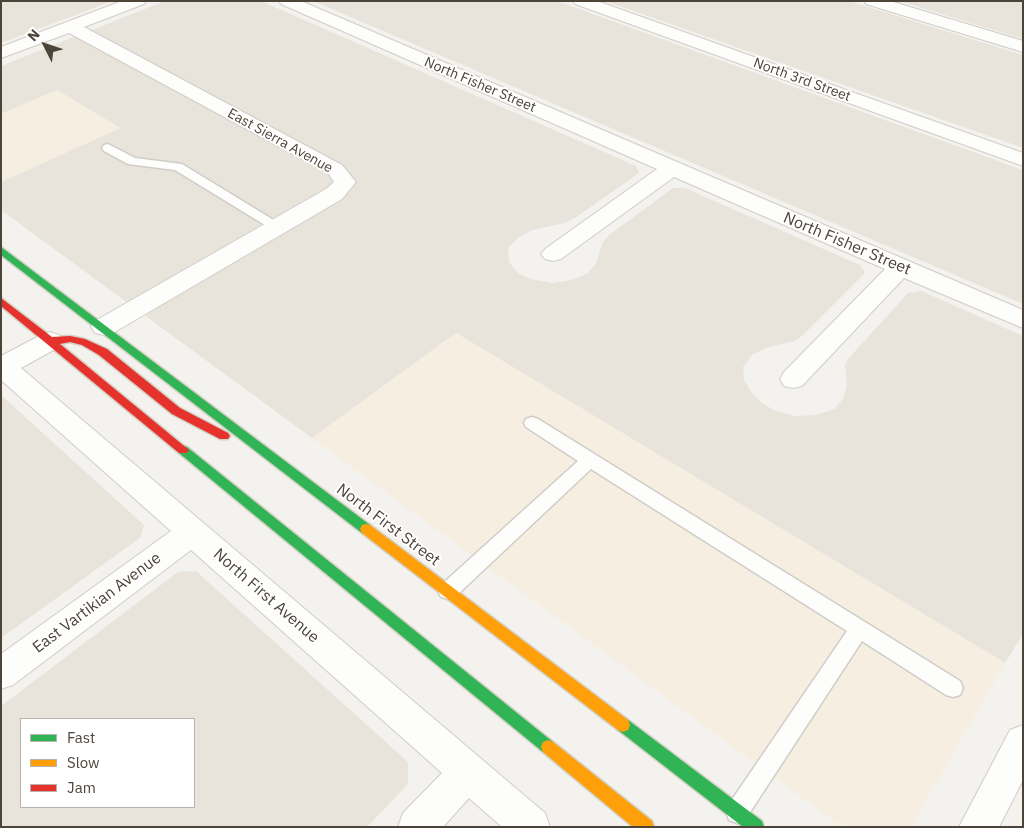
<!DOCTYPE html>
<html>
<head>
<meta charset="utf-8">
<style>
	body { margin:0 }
	#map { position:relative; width:1024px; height:828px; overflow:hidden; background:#f3f2ee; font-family:"IBM Plex Sans",sans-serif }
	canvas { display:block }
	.frame { position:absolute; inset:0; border:2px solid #4c4438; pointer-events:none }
	.legend { position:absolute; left:20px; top:718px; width:175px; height:90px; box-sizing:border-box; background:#fff; border:1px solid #b7b4af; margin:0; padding:6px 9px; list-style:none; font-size:15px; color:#4c4438 }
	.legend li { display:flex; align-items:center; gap:10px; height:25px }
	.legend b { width:25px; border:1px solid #b7b4af }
	.north { position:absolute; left:20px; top:20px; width:50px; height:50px; -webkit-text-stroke:4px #fff; paint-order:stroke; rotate:311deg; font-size:14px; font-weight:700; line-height:20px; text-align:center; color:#4c4438 }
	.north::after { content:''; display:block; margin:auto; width:18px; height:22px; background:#4c4438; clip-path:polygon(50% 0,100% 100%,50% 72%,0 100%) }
</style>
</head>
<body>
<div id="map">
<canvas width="1024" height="828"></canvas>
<div class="frame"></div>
<ul class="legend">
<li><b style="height:6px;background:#30b455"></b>Fast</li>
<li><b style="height:6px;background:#ff9f0a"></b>Slow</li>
<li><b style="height:6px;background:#e5322d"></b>Jam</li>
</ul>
<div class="north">N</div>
</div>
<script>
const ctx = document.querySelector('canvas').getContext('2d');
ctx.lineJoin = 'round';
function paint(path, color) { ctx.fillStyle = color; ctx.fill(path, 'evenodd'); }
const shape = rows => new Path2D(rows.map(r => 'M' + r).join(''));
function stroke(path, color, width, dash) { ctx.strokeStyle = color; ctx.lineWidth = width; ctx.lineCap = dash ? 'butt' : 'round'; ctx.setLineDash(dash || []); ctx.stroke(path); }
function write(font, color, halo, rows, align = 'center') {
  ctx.font = font + ' "IBM Plex Sans",sans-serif'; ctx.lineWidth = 4; ctx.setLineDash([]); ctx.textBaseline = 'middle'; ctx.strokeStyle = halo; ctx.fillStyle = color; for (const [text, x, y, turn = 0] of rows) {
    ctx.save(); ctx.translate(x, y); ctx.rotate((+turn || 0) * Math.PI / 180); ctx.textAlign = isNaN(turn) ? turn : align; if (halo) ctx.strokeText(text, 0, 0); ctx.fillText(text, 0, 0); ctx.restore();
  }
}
const residential = shape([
	[1,1,113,1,1,43],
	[165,1,261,1,636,166,639,173,575,218,565,223,532,230,518,238,508,248,509,262,518,273,531,279,552,283,572,280,588,273,596,263,603,242,609,235,673,188,685,188,860,265,865,273,803,335,795,341,769,347,753,354,743,367,744,380,751,392,763,404,776,411,795,416,815,415,835,409,844,397,847,384,845,366,848,359,908,293,921,291,1023,336,1023,634,1005,663,456,333,312,438,1,210,1,182,120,128,57,90,1,114,1,66],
	[313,1,557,1,1023,170,1023,304],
	[605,1,849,1,1023,55,1023,148],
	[899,1,1023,2,1023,39],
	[1,395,144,525,140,538,1,638],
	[196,571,408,762,408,784,367,827,1,827,1,706,178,572],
	[21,719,194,719,194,807,21,807]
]);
const commercial = shape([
	[57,90,120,128,1,182,1,114],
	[456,333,1005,663,911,827,842,827,312,438]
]);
const lane = shape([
	[108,144,135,158,182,164,285,227,278,231,273,230,175,170,128,164,104,151,102,148,104,145,108,144],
	[532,417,538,419,960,681,963,688,960,695,953,697,946,695,862,641,745,820,737,823,729,820,726,812,729,804,847,631,591,469,455,597,448,599,441,597,438,591,441,585,578,461,526,427,524,423,526,419,532,417]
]);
const street = shape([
	[122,1,146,1,144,4,84,27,342,165,356,182,342,199,113,333,104,335,95,333,91,327,95,321,326,189,334,182,328,173,69,33,1,58,1,47,122,1],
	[279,1,301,1,1023,310,1023,328,904,278,802,386,793,388,784,386,780,379,784,372,885,269,674,177,561,259,553,261,545,259,541,254,545,249,657,169,281,4,279,1],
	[573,1,597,1,1023,153,1023,166,575,4,573,1],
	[864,1,890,1,1023,41,1023,52,866,4,864,1],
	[50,332,59,335,63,341,59,347,21,368,545,813,550,827,502,827,469,798,443,827,398,827,403,813,442,773,191,550,13,685,1,689,1,654,171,531,1,380,1,356,41,335,50,332],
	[1023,725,1023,780,999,827,959,827,1010,730,1023,725]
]);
const fast = shape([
	[1,247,370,525,372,529,370,533,366,534,362,533,1,255,1,247],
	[183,446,187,447,553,742,555,747,553,752,548,754,543,752,179,453,177,450,179,447,183,446],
	[623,718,628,720,762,821,764,827,743,827,618,730,616,725,618,720,623,718]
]);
const slow = shape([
	[366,524,370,525,628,720,630,725,628,730,623,732,618,730,362,533,360,529,362,525,366,524],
	[548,740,553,742,652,821,654,827,633,827,543,752,541,747,543,742,548,740]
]);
const jam = shape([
	[1,298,52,337,70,336,85,339,107,349,180,408,228,433,230,436,228,439,220,439,172,414,99,355,82,345,70,342,60,344,189,450,187,453,179,453,1,306,1,298]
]);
const farStreetnames = [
	["North 3rd Street",802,80,20],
	["North Fisher Street",480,85,23],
	["East Sierra Avenue",280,141,29]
];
const streetNames = [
	["North Fisher Street",847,244,23],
	["North First Street",388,525,37],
	["North First Avenue",266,596,41],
	["East Vartikian Avenue",97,603,-37]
];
paint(residential, '#e8e4db');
paint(commercial, '#f6eee0');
stroke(lane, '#d0cdc8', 3);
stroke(street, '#d0cdc8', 2);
stroke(fast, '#d4d0c4', 3);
stroke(slow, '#d4d0c4', 3);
stroke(jam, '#d4d0c4', 3);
paint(lane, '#fdfdfc');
paint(street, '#fdfdfc');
paint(fast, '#30b455');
paint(slow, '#ff9f0a');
paint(jam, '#e5322d');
write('14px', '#4c4438', '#fff', farStreetnames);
write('16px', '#4c4438', '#fff', streetNames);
</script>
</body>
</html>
